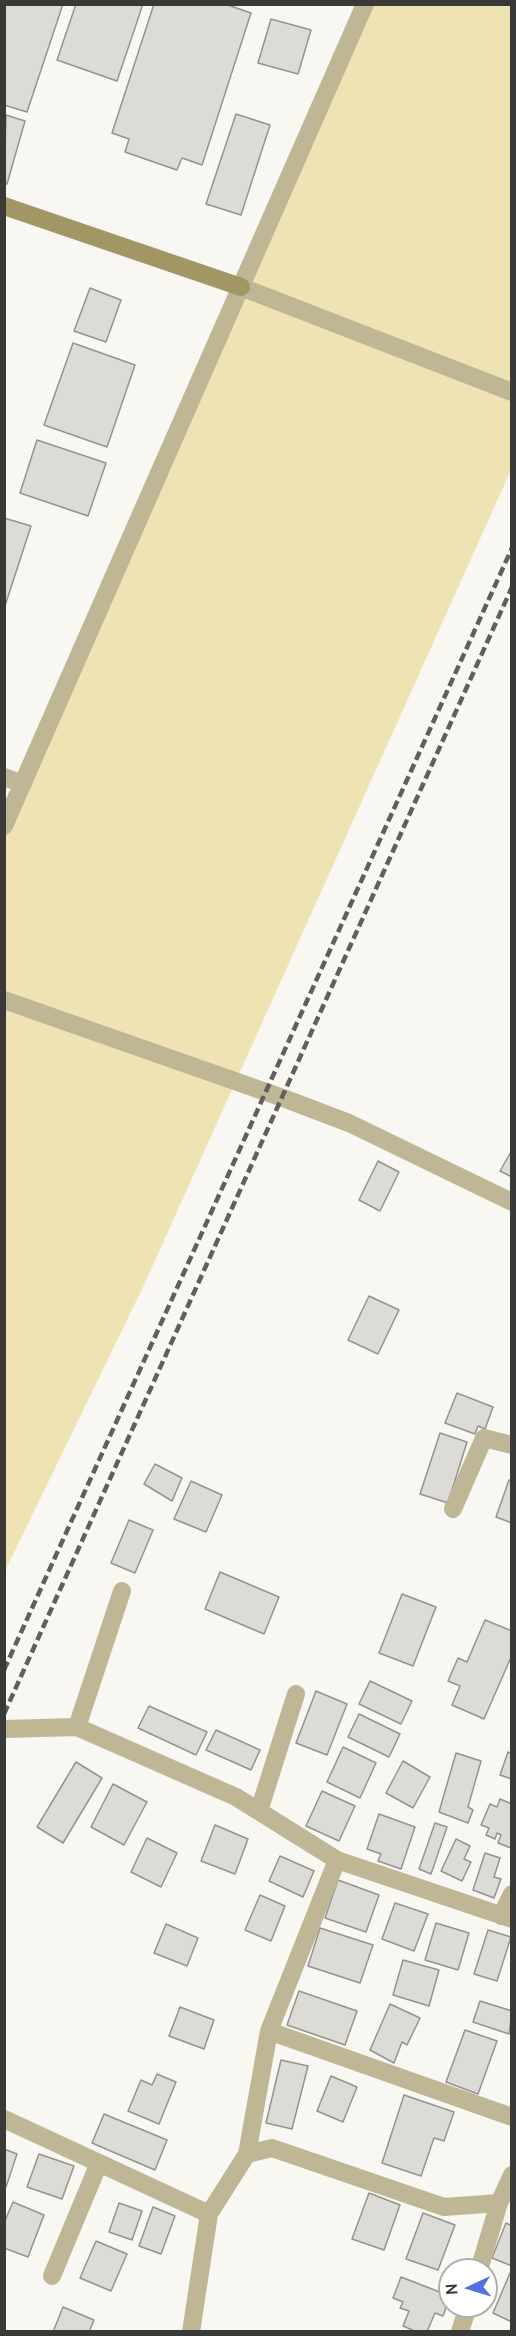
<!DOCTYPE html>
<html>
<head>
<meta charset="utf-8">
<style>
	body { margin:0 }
	#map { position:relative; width:516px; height:2336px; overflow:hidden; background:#f8f7f1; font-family:Cabin,sans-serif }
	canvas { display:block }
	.frame { position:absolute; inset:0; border:6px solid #3a3937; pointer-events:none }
	.north { position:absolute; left:438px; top:2258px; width:60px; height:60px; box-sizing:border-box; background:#fff; border:2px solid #b0b0af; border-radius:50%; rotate:266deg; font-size:16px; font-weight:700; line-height:24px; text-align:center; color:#3a3937 }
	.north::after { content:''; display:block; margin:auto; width:21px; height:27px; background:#5170e4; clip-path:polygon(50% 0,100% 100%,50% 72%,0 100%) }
</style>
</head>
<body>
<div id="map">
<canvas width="516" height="2336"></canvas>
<div class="frame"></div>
<div class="north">N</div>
</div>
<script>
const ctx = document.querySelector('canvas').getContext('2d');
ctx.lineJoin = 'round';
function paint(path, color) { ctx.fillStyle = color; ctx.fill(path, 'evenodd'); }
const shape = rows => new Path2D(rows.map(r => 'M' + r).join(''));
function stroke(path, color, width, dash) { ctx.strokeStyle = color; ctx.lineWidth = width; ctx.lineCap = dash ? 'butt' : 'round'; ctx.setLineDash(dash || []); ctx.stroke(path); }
const green = shape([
	[365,5,511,5,511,470,144,1285,5,1571,5,825]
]);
const building = shape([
	[4,4,63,4,27,112,4,105,4,4],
	[76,4,143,4,117,81,57,60,76,4],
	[154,4,225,4,251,13,202,165,182,158,177,170,125,152,129,139,112,133,154,4],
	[271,19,311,30,298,74,258,63,271,19],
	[236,114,270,125,241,215,206,204,236,114],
	[6,115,25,121,7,184,4,183,6,115],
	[90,288,121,300,106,342,74,331,90,288],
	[73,343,135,365,107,447,44,425,73,343],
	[37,440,106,463,88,516,20,493,37,440],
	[4,518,31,526,4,609,4,518],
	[512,1150,512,1177,500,1171,512,1150],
	[378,1161,399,1172,380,1211,359,1200,378,1161],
	[369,1296,399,1310,378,1354,348,1340,369,1296],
	[457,1393,493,1407,485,1429,478,1426,475,1434,445,1423,457,1393],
	[440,1433,467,1442,448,1503,420,1494,440,1433],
	[155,1464,182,1478,172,1501,144,1484,155,1464],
	[509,1480,512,1481,512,1523,496,1517,509,1480],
	[191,1481,222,1495,206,1532,174,1519,191,1481],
	[129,1520,153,1530,135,1573,111,1563,129,1520],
	[220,1572,279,1597,264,1634,205,1609,220,1572],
	[402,1594,436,1607,413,1666,379,1653,402,1594],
	[485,1620,512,1631,512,1655,484,1719,452,1705,460,1686,448,1681,458,1658,467,1662,485,1620],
	[370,1681,412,1701,401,1724,359,1704,370,1681],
	[316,1691,347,1704,327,1755,296,1743,316,1691],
	[149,1706,207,1732,196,1755,138,1728,149,1706],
	[359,1714,400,1734,389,1757,348,1737,359,1714],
	[216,1730,260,1750,251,1770,206,1750,216,1730],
	[343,1747,376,1763,360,1798,327,1782,343,1747],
	[508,1752,512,1754,512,1779,500,1775,508,1752],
	[456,1753,481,1761,468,1807,473,1810,468,1823,439,1812,456,1753],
	[403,1761,430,1777,413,1808,386,1793,403,1761],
	[76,1762,102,1778,63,1843,37,1827,76,1762],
	[113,1784,147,1802,124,1845,91,1827,113,1784],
	[322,1791,355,1806,339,1841,306,1826,322,1791],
	[500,1799,512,1804,511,1848,498,1843,501,1835,497,1833,495,1839,486,1835,489,1828,481,1825,490,1804,497,1807,500,1799],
	[379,1814,415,1827,401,1869,378,1861,381,1854,367,1849,379,1814],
	[435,1823,447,1827,431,1874,419,1869,435,1823],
	[215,1825,248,1839,235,1874,201,1861,215,1825],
	[147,1838,177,1853,161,1887,131,1872,147,1838],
	[456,1839,470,1846,464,1859,471,1862,462,1881,441,1871,456,1839],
	[485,1853,500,1858,494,1877,501,1879,494,1898,473,1890,485,1853],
	[280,1856,314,1871,303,1897,269,1881,280,1856],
	[338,1880,379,1895,366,1932,325,1918,338,1880],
	[260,1895,285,1906,271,1941,245,1930,260,1895],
	[395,1903,428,1914,414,1951,382,1939,395,1903],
	[436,1923,469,1933,458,1970,425,1960,436,1923],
	[166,1924,198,1938,187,1966,154,1953,166,1924],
	[320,1928,373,1945,360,1983,308,1966,320,1928],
	[488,1930,511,1937,497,1981,474,1974,488,1930],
	[403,1960,439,1970,429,2006,393,1995,403,1960],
	[299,1991,357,2011,345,2045,287,2025,299,1991],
	[480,2001,512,2011,509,2034,473,2022,480,2001],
	[390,2004,420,2018,407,2045,402,2042,394,2063,370,2050,390,2004],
	[180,2007,214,2020,204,2049,169,2036,180,2007],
	[465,2030,497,2041,478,2094,446,2082,465,2030],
	[281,2060,308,2066,292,2129,266,2123,281,2060],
	[157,2074,176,2082,159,2124,128,2111,141,2080,152,2085,157,2074],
	[331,2076,357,2087,343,2122,317,2111,331,2076],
	[404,2095,454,2112,444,2141,434,2138,421,2176,382,2163,404,2095],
	[104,2114,167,2140,155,2170,92,2143,104,2114],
	[4,2149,17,2154,6,2187,4,2187,4,2149],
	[39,2154,74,2166,62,2199,27,2187,39,2154],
	[369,2193,400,2205,384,2250,352,2239,369,2193],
	[13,2202,44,2215,28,2257,4,2248,4,2223,13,2202],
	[119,2203,142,2211,132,2240,109,2232,119,2203],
	[153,2207,175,2216,161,2254,139,2246,153,2207],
	[423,2213,455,2225,438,2270,406,2259,423,2213],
	[506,2223,512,2226,512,2266,492,2258,506,2223],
	[96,2241,127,2254,111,2291,80,2278,96,2241],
	[510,2273,512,2274,512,2322,493,2313,510,2273],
	[401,2277,450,2296,443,2316,435,2313,427,2332,417,2332,403,2326,409,2311,400,2308,403,2302,393,2298,401,2277],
	[63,2307,94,2320,89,2332,53,2332,63,2307]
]);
const street = shape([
	[241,287,512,392],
	[4,777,23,784],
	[4,826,365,4],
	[4,1000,283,1098,349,1123,512,1202],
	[453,1509,484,1438,512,1445],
	[77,1727,122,1591],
	[4,1729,77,1727,236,1797,337,1860,512,1919],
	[259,1811,296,1694],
	[501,1916,512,1894],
	[269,2031,337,1860],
	[4,2119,209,2214,247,2154,272,2148,444,2207,499,2203],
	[247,2154,269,2031,512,2117],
	[479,2270,499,2203,512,2175],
	[52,2276,99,2163],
	[191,2332,209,2214],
	[460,2332,468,2306]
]);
const secondary = shape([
	[4,206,241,287]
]);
const rail = shape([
	[4,1670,512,548],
	[4,1714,512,587]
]);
paint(green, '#efe3b4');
paint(building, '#dddbd5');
stroke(building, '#94938e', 1.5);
stroke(street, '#beb695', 18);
stroke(secondary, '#a29664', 18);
stroke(rail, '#605f5d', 4.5, [9, 4.5]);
</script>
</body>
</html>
